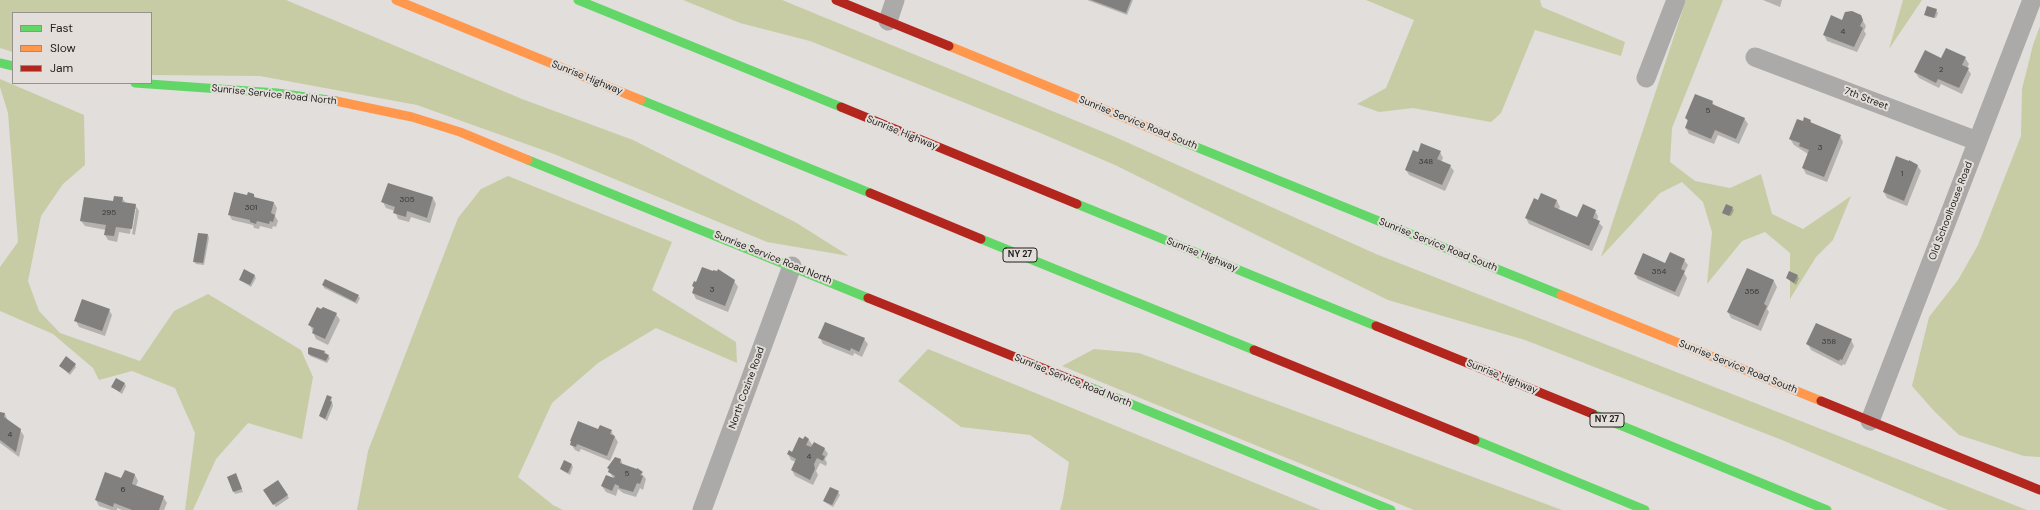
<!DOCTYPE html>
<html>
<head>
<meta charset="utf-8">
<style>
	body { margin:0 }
	#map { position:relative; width:2040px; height:510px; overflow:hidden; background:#e1dedb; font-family:"DM Sans",sans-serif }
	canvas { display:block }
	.legend { position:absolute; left:12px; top:12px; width:140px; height:72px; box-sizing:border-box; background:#e3ded9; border:1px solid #95928e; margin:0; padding:5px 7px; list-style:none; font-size:12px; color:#201f1d }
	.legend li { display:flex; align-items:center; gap:8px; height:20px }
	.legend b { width:20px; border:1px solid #95928e }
</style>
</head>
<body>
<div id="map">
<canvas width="2040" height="510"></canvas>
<ul class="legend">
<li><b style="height:5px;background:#63d668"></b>Fast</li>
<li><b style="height:5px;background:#ff974d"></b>Slow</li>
<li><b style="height:5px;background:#b3261e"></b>Jam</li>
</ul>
</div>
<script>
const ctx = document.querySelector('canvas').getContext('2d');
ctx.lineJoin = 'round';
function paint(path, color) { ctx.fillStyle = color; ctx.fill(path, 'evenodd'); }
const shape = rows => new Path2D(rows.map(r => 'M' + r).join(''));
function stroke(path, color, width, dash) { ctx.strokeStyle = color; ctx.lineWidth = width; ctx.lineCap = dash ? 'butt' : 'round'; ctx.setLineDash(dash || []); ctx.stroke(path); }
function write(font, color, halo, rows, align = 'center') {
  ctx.font = font + ' "DM Sans",sans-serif'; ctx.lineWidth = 4; ctx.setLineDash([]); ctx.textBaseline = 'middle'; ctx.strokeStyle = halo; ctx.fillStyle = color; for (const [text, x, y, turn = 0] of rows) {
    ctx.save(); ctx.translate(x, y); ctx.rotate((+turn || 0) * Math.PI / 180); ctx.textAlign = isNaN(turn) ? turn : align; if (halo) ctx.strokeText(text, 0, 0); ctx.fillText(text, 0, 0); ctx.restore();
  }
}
const green = shape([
	[0,0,286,0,522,99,633,140,795,222,849,256,767,242,554,154,417,105,260,76,151,75,151,13,13,13,13,52,0,48],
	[683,0,782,0,1113,136,1376,254,2027,510,1948,510,1782,440,1525,340,1388,300,1115,165,1038,132,810,41,740,23],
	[1366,0,1540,0,1542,7,1625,42,1621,56,1535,30,1501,113,1491,122,1413,108,1379,112,1357,104,1386,88,1414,20],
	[1686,0,1723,0,1672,128,1670,162,1695,181,1730,188,1761,174,1772,214,1803,229,1851,196,1833,240,1816,257,1790,299,1790,253,1765,232,1742,241,1707,284,1712,232,1703,202,1682,182,1660,193,1601,257],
	[1903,0,1922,0,1889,49],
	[2040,26,2040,457,2024,456,1959,435,1934,411,1912,386,1929,317,1958,280,1978,245,2021,136,2022,89,2033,45],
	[0,79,84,115,85,165,63,184,41,216,28,281,39,311,60,333,140,361,174,311,208,294,301,350,313,377,302,439,248,423,216,459,193,510,185,510,195,433,175,388,132,371,99,380,93,368,53,334,0,311,0,267,18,242,8,113,0,87],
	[508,176,672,242,652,290,736,342,737,363,656,328,598,363,552,403,518,477,553,505,563,510,357,510,368,451,458,218,481,189],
	[928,349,1321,510,1060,510,1063,499,1069,462,1030,435,961,427,898,381],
	[1094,349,1139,353,1562,510,1414,510,1062,366]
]);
const shadow = shape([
	[1087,0,1133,0,1127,15],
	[1763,0,1782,0,1780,7],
	[1928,7,1936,10,1938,13,1936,18,1926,16],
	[1860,16,1866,26,1864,31,1866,34,1857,52,1827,41,1824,35,1843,21],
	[1965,58,1969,64,1967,68,1971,74,1962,94,1941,84,1939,88,1919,78,1915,72,1942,59],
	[1712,102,1715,106,1744,118,1748,124,1739,144,1718,135,1714,144,1689,134,1686,128,1688,122,1686,118],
	[1810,120,1812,124,1840,136,1843,142,1827,182,1806,174,1803,168,1808,154,1794,145,1790,139,1803,122],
	[1440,152,1443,158,1441,162,1450,166,1454,171,1445,191,1409,175,1406,170,1418,153],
	[1917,165,1921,171,1907,206,1887,198,1884,192],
	[254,195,255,198,274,203,277,208,275,216,278,221,276,227,273,226,272,229,260,226,259,229,254,228,253,225,232,220,229,214,248,196],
	[122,198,126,203,135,205,139,211,135,235,132,234,136,209,134,209,130,234,119,232,117,242,108,240,105,235,106,230,85,226,81,221],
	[433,198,436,204,430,223,411,217,409,222,398,219,395,211,386,208,383,202],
	[1539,201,1557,201,1560,207,1558,210,1578,218,1595,211,1598,216,1597,221,1603,227,1592,251,1529,224,1526,218],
	[1732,208,1734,210,1731,216,1724,213,1724,215,1723,213],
	[208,235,209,238,204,265,196,264,194,261],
	[1684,260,1688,265,1684,273,1687,278,1679,297,1638,279,1635,274],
	[1747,269,1774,281,1777,287,1767,309,1769,312,1761,331,1731,318,1728,312],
	[254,275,256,278,251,287,240,280],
	[1797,276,1799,278,1796,285,1787,278],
	[734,281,738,287,728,312,696,299,693,293,695,289,693,286,697,284],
	[323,285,358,296,360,298,357,304,324,288],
	[323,308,336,314,340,320,328,345,316,339,310,325],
	[109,310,112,315,105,336,79,327,76,321],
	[820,338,864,339,868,344,862,357,854,353,853,356,823,344],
	[1851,340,1854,346,1845,365,1843,364,1842,366,1811,350,1808,344],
	[324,351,330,358,327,363,310,356,309,354],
	[75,365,76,367,70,375,60,366],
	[125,384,126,386,122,394,112,387],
	[331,398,333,406,327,421,320,416],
	[0,413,5,414,8,421,20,430,24,436,19,457,0,443],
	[599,431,611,431,618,442,610,461,581,449,579,452,575,450,571,444],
	[805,438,809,440,813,446,824,448,828,454,825,459,827,463,826,466,820,463,816,471,818,475,813,485,795,476,792,470,796,462,791,460,788,454,792,453],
	[621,460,623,465,637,471,638,469,646,479,643,490,640,488,636,497,623,493,618,489,616,496,606,492,602,486,613,478,608,468],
	[571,464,573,467,570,475,563,471,561,469],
	[125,471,135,475,138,481,136,486,163,497,167,503,164,510,122,510,117,508,117,510,111,510,99,506,96,500,122,480],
	[237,477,243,492,235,494,228,478],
	[278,481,289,498,276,507,265,490],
	[838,492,840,495,833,507,826,503,824,501]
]);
const building = shape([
	[1091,0,1131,0,1126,13],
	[1927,6,1937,9,1934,18,1924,15],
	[1852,11,1861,15,1863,20,1860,26,1863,28,1854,47,1823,35,1831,15,1842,20,1845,12],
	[1946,48,1966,57,1962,65,1969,68,1959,88,1938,79,1936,83,1914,72,1925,50,1941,58],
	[1695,94,1713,101,1712,104,1745,118,1736,139,1715,130,1711,139,1685,128,1688,120,1685,118],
	[1804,117,1811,120,1810,122,1841,135,1824,177,1802,168,1809,150,1799,146,1800,143,1789,139,1797,119,1803,121],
	[1421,143,1441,151,1437,159,1451,165,1442,185,1405,170,1413,150,1418,152],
	[1896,156,1909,161,1909,160,1918,165,1904,201,1883,192],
	[388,183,433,197,427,218,407,211,406,217,393,213,395,207,381,202],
	[234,192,247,195,248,192,254,194,254,197,274,202,271,213,275,215,273,222,270,221,269,224,257,221,256,224,250,222,250,220,228,215],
	[1541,193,1557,200,1554,207,1577,217,1583,204,1596,210,1593,218,1600,221,1589,246,1525,218,1534,198,1538,200],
	[114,196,123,197,122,202,136,204,132,229,116,227,114,236,104,235,106,225,80,221,84,197,113,201],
	[1726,204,1733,207,1729,216,1722,213],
	[198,233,208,234,203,263,193,262],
	[1670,252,1685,259,1681,269,1685,271,1675,292,1634,274,1643,253,1665,263],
	[702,267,713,271,713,270,717,271,718,269,735,280,725,306,692,293,694,287,692,286,694,281,696,282],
	[1747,268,1774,280,1764,304,1767,306,1758,326,1727,312],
	[244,269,255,275,250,285,239,280],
	[1789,271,1798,275,1794,283,1786,278],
	[325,279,359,295,355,302,322,285],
	[82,299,110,309,102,331,74,321],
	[317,307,321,309,323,307,337,313,325,339,312,333,314,328,308,325],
	[825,322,865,338,859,352,851,348,850,351,818,338],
	[1816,323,1852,339,1842,360,1840,359,1839,361,1806,344],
	[310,347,325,351,324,353,329,355,326,361,308,354,308,348],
	[66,356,76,364,69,373,59,366],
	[116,378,125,383,120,392,111,387],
	[327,395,332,397,330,401,332,402,325,419,319,416],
	[0,412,5,413,4,417,21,429,16,452,0,440],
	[578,421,598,429,600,425,612,430,610,434,615,436,607,456,577,444,576,447,570,445,571,441,570,441],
	[805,436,809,439,806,445,811,447,814,442,825,448,822,455,825,456,823,461,817,458,814,464,815,469,810,480,791,470,796,459,787,454,789,450,792,452,799,437,803,439],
	[615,457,621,459,620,463,637,469,637,468,643,472,640,475,643,476,640,484,637,483,633,492,619,488,619,486,615,484,612,491,601,486,606,475,614,478,615,476,608,472,609,469,607,468],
	[564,460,572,464,568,473,560,469],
	[125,470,135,474,132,484,164,496,159,510,132,510,114,503,113,507,95,500,105,472,121,478],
	[236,473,242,489,233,492,227,477],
	[278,480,288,495,273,505,263,490],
	[830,487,839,491,832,505,823,501]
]);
const street = shape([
	[888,21,895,0],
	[1755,57,1977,141],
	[1646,78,1676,0],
	[1870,421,2032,0],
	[702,510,792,266]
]);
const fast = shape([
	[578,0,841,107],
	[0,63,13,66],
	[135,83,277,93,336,101],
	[641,100,870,193],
	[1174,138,1561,295],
	[528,160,868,298],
	[1077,204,1376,326],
	[981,239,1254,350],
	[1082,384,1391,510],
	[1593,414,1827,510],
	[1475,440,1645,510]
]);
const slow = shape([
	[396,0,641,100],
	[949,46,1174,138],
	[336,101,412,117,460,132,528,160],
	[1561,295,1821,401]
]);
const jam = shape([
	[836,0,949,46],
	[841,107,1077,204],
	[870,193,981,239],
	[868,298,1082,384],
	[1376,326,1593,414],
	[1254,350,1475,440],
	[1821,401,2040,490]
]);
const numberNames = [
	["4",1843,32],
	["2",1941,70],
	["5",1708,111],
	["3",1820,148],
	["348",1426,162],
	["1",1902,174],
	["305",407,200],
	["301",251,208],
	["295",109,213],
	["354",1659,272],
	["3",712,290],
	["356",1752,292],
	["358",1829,342],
	["4",10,435],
	["4",809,457],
	["5",627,474],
	["6",123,490]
];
const shields = [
	[1020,255,34],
	[1607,420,34]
];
const shieldNames = [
	["NY 27",1020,255],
	["NY 27",1607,420]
];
const streetNames = [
	["Sunrise Highway",587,78,22],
	["Sunrise Service Road North",274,95,6],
	["7th Street",1866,99,21],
	["Sunrise Service Road South",1138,123,22],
	["Sunrise Highway",902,133,22],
	["Old Schoolhouse Road",1951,211,-69],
	["Sunrise Service Road South",1438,245,22],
	["Sunrise Highway",1202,255,22],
	["Sunrise Service Road North",773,258,22],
	["Sunrise Service Road South",1738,367,22],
	["Sunrise Highway",1502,377,22],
	["Sunrise Service Road North",1073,381,22],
	["North Cozine Road",747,388,-70]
];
paint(green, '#c8cca5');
paint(shadow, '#0003');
paint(building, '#82807e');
stroke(street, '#abaaa9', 19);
stroke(fast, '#63d668', 9);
stroke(slow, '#ff974d', 9);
stroke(jam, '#b3261e', 9);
write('8px', '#383735', null, numberNames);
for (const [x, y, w] of shields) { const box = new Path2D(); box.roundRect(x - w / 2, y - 7, w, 14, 3); ctx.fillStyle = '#e3ded9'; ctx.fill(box); stroke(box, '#201f1d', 1); }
write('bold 9px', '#201f1d', null, shieldNames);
write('10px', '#201f1d', '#e3ded9', streetNames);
</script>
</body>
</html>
